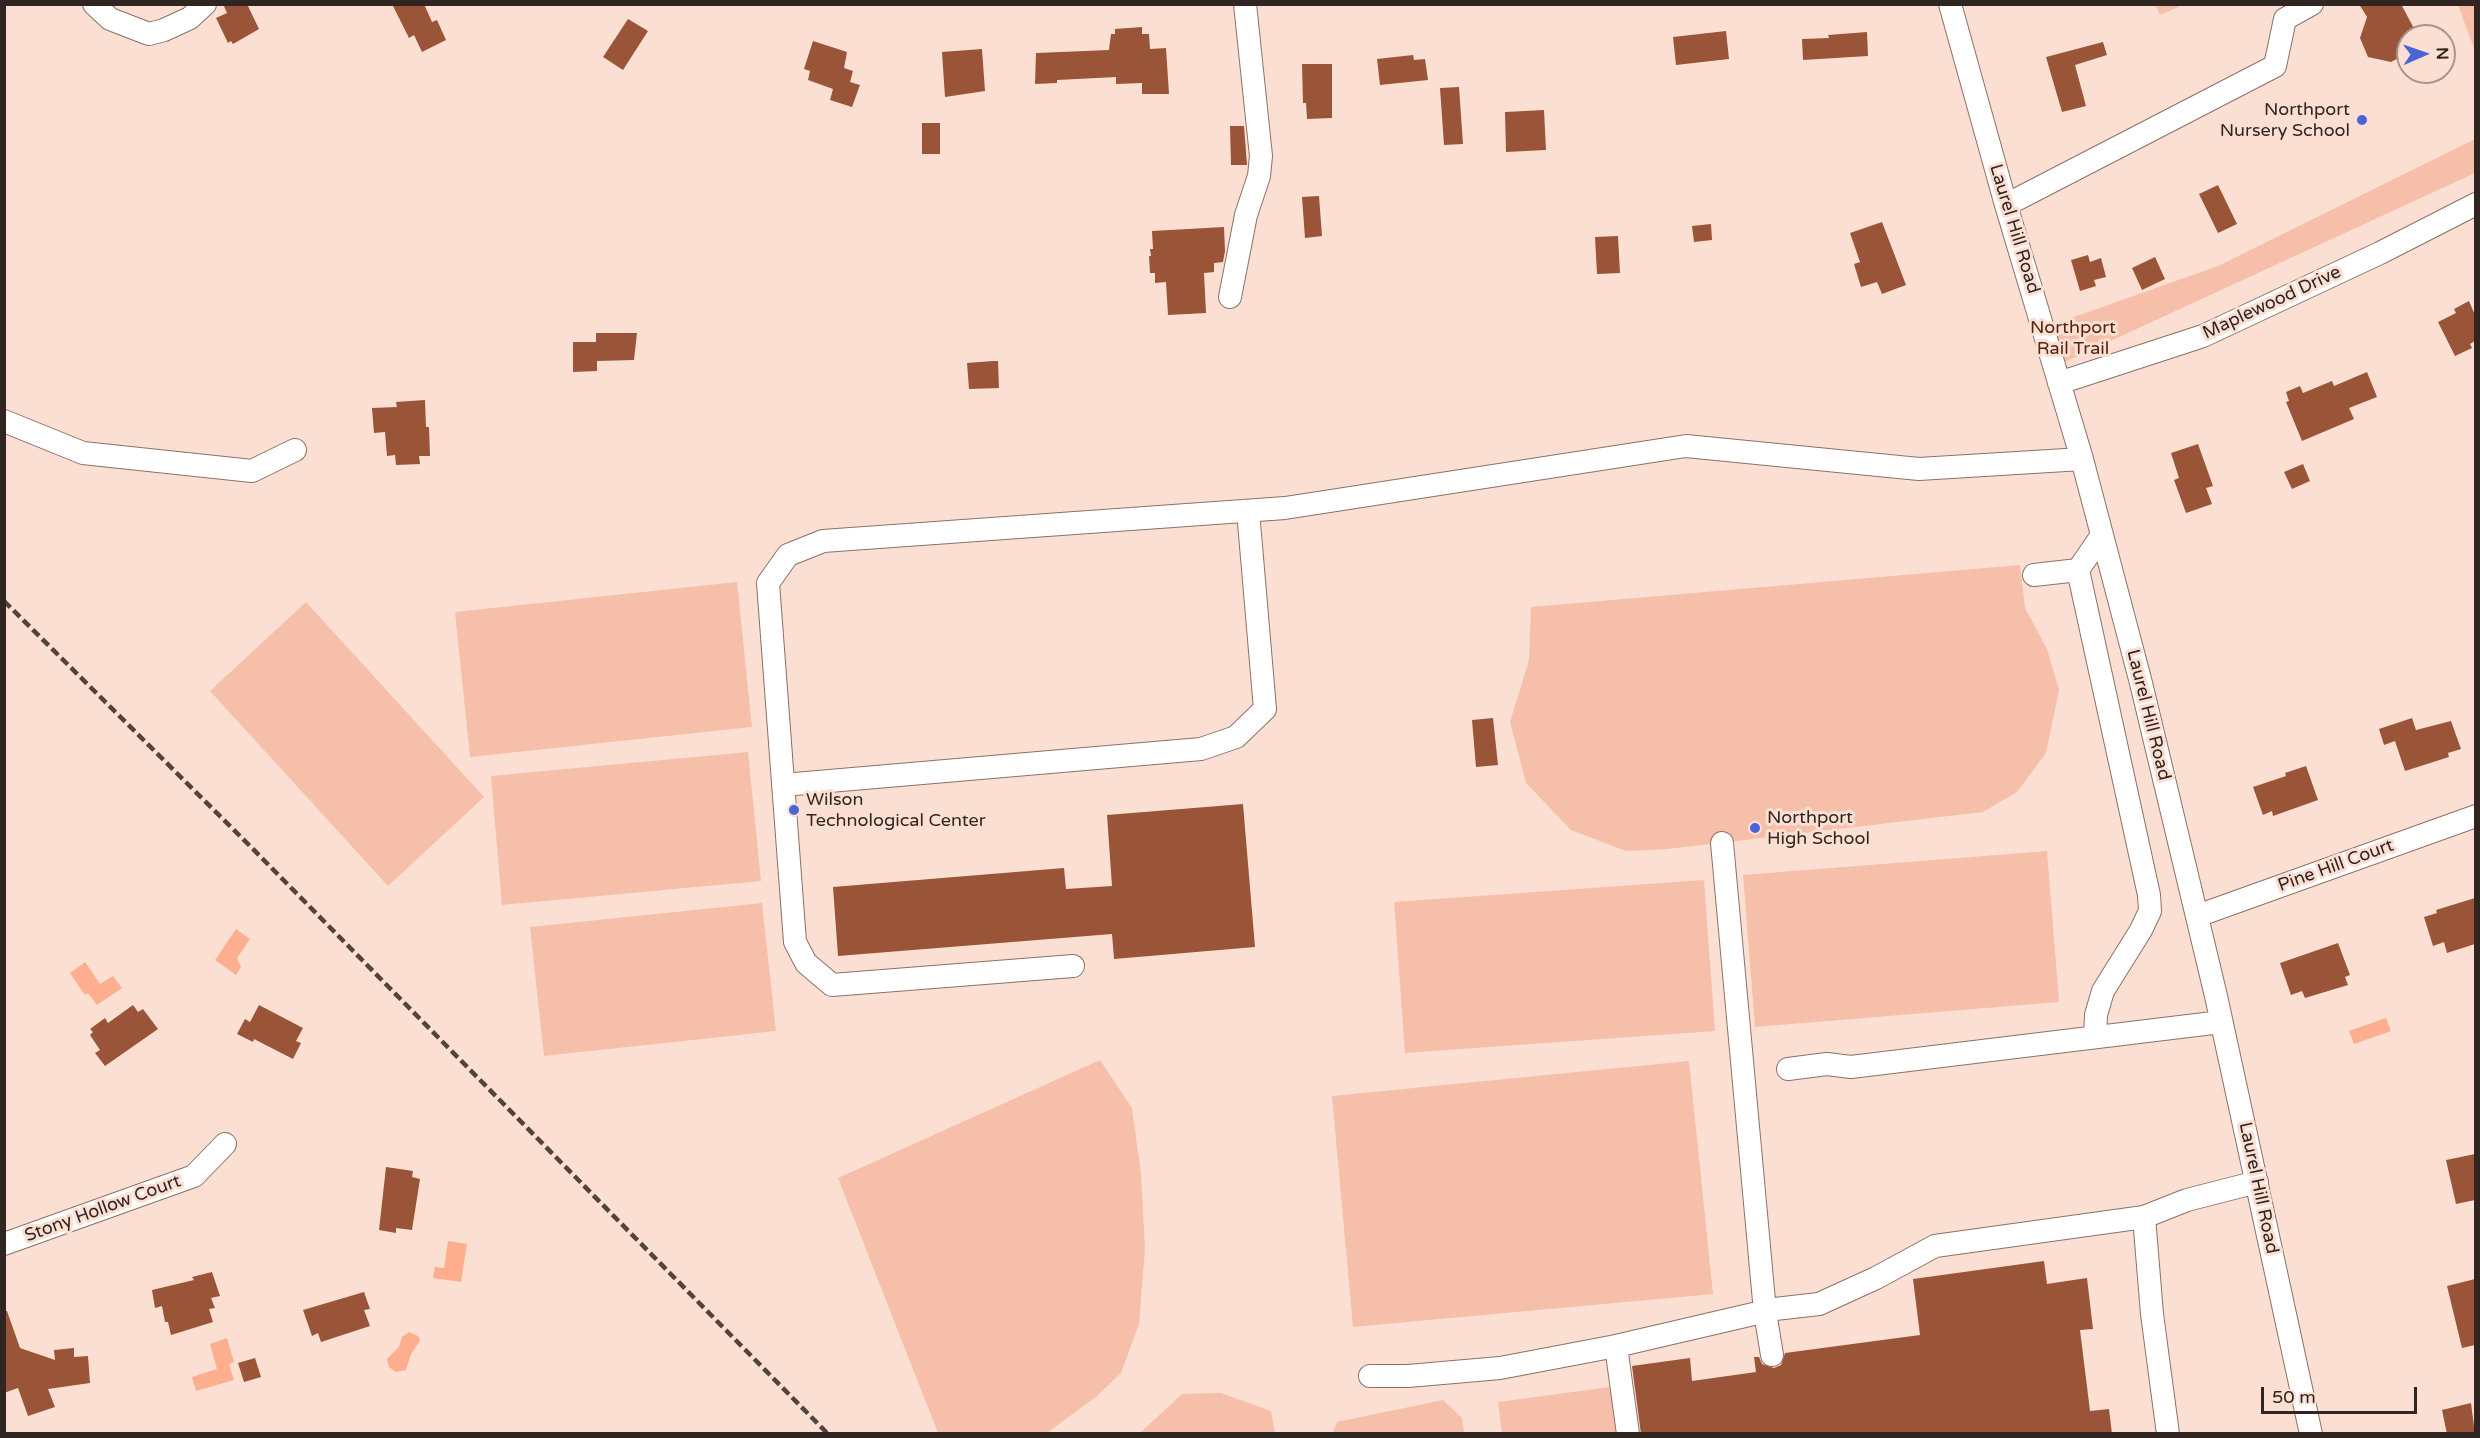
<!DOCTYPE html>
<html>
<head>
<meta charset="utf-8">
<style>
	body { margin:0 }
	#map { position:relative; width:2480px; height:1438px; overflow:hidden; background:#fcdfd3; font-family:"Varela Round",sans-serif }
	canvas { display:block }
	.frame { position:absolute; inset:0; border:6px solid #302521; pointer-events:none }
	.north { position:absolute; left:2396px; top:24px; width:60px; height:60px; box-sizing:border-box; background:#fcdfd3; border:2px solid #aa958c; border-radius:50%; rotate:88deg; font-size:16px; font-weight:700; line-height:24px; text-align:center; color:#302521 }
	.north::after { content:''; display:block; margin:auto; width:21px; height:27px; background:#4c62d7; clip-path:polygon(50% 0,100% 100%,50% 72%,0 100%) }
	.scale { position:absolute; left:2261px; top:1387px; width:156px; height:27px; box-sizing:border-box; border:3px solid #302521; border-top:0; padding-left:8px; font-size:18px; line-height:21px; white-space:nowrap; color:#302521; -webkit-text-stroke:4px #fcdfd3; paint-order:stroke }
</style>
</head>
<body>
<div id="map">
<canvas width="2480" height="1438"></canvas>
<div class="frame"></div>
<div class="north">N</div>
<div class="scale">50 m</div>
</div>
<script>
const ctx = document.querySelector('canvas').getContext('2d');
ctx.lineJoin = 'round';
function paint(path, color) { ctx.fillStyle = color; ctx.fill(path, 'evenodd'); }
const shape = rows => new Path2D(rows.map(r => 'M' + r).join(''));
function stroke(path, color, width, dash) { ctx.strokeStyle = color; ctx.lineWidth = width; ctx.lineCap = dash ? 'butt' : 'round'; ctx.setLineDash(dash || []); ctx.stroke(path); }
function write(font, color, halo, rows, align = 'center') {
  ctx.font = font + ' "Varela Round",sans-serif'; ctx.lineWidth = 6; ctx.setLineDash([]); ctx.textBaseline = 'middle'; ctx.strokeStyle = halo; ctx.fillStyle = color; for (const [text, x, y, turn = 0] of rows) {
    ctx.save(); ctx.translate(x, y); ctx.rotate((+turn || 0) * Math.PI / 180); ctx.textAlign = isNaN(turn) ? turn : align; if (halo) ctx.strokeText(text, 0, 0); ctx.fillText(text, 0, 0); ctx.restore();
  }
}
const green = shape([
	[2155,5,2183,5,2160,15],
	[2458,5,2475,5,2475,51],
	[2475,139,2475,173,2054,367,2043,328,2218,266],
	[2020,565,2025,608,2047,649,2059,690,2046,753,2017,792,1983,812,1668,849,1626,851,1571,830,1526,783,1510,722,1529,660,1531,607],
	[737,582,752,727,470,757,455,612],
	[306,602,484,797,388,886,210,691],
	[748,752,761,881,502,905,491,776],
	[2047,851,2059,1002,1755,1027,1743,875],
	[1704,880,1715,1031,1405,1053,1394,902],
	[762,903,776,1031,544,1056,530,927],
	[1100,1060,1132,1108,1141,1174,1145,1249,1139,1324,1121,1373,1097,1396,1047,1433,938,1433,838,1178],
	[1689,1061,1713,1294,1353,1327,1332,1096],
	[1610,1387,1616,1433,1502,1433,1498,1402],
	[1221,1393,1271,1411,1275,1433,1140,1433,1182,1394],
	[1443,1400,1462,1418,1464,1433,1333,1433,1337,1422]
]);
const water = shape([
	[236,929,250,939,237,958,241,967,236,975,215,960],
	[85,962,100,984,113,976,122,988,97,1005,88,993,85,995,70,973],
	[2386,1018,2391,1031,2354,1044,2349,1031],
	[448,1241,467,1244,461,1282,433,1278,435,1267,444,1268],
	[409,1332,418,1336,420,1341,411,1354,406,1370,396,1372,389,1367,387,1359,399,1347,402,1337],
	[227,1338,234,1362,229,1364,234,1380,196,1391,192,1377,217,1369,210,1344]
]);
const building = shape([
	[223,4,247,4,259,29,233,44,231,41,228,43,216,18,227,13],
	[392,4,424,4,432,22,437,20,446,40,422,52,414,35,409,38],
	[2359,4,2401,4,2418,36,2408,36,2408,53,2391,62,2368,57,2360,38,2367,17],
	[628,19,648,31,623,70,603,57],
	[1142,27,1142,34,1149,34,1150,49,1166,48,1169,94,1142,94,1142,83,1116,84,1116,77,1057,80,1057,83,1035,84,1036,53,1109,50,1111,34,1115,34,1115,29],
	[1726,31,1729,59,1676,65,1673,37],
	[1867,32,1868,56,1803,60,1802,39,1829,38,1828,35],
	[813,41,847,52,844,68,853,71,850,82,860,85,852,107,830,100,833,89,808,80,810,71,804,69],
	[2103,42,2107,55,2075,65,2086,106,2062,112,2046,57],
	[982,49,985,91,945,97,942,52],
	[1413,55,1414,60,1425,59,1428,80,1380,85,1377,59],
	[1302,64,1332,64,1332,118,1307,119,1306,103,1303,103],
	[1459,87,1463,144,1444,145,1440,88],
	[1544,110,1546,150,1506,152,1505,112],
	[922,123,940,123,940,154,922,154],
	[1230,126,1244,126,1247,165,1231,165],
	[2218,185,2237,224,2218,233,2199,194],
	[1319,196,1322,236,1305,238,1302,197],
	[1882,222,1906,285,1882,294,1877,282,1861,287,1854,264,1860,262,1850,233],
	[1711,224,1712,240,1694,242,1692,226],
	[1224,227,1225,251,1223,262,1214,263,1214,272,1204,273,1206,313,1168,315,1166,282,1155,283,1155,273,1150,273,1149,256,1151,256,1150,249,1153,249,1152,231],
	[1618,236,1620,273,1597,274,1595,237],
	[2088,255,2090,262,2101,258,2106,277,2094,280,2096,286,2080,291,2071,260],
	[2155,257,2165,279,2142,290,2132,268],
	[2469,301,2475,315,2475,341,2470,344,2472,348,2455,356,2438,322,2456,313,2454,309],
	[596,333,637,333,634,360,597,361,597,371,573,372,573,342,596,342],
	[993,361,998,361,999,388,969,389,967,363],
	[2367,372,2377,397,2349,408,2354,419,2302,441,2286,402,2289,401,2286,392,2300,386,2303,393,2332,381,2334,386],
	[425,400,426,427,429,427,430,456,419,456,420,464,396,465,395,455,387,456,385,432,374,433,372,408,397,407,396,402],
	[2198,444,2213,486,2206,488,2212,504,2186,513,2174,480,2179,478,2171,453],
	[2303,464,2310,481,2292,489,2284,472],
	[1493,718,1498,765,1476,767,1472,720],
	[2412,718,2416,730,2451,721,2461,749,2448,753,2449,757,2405,771,2395,741,2384,745,2379,729],
	[2306,766,2318,800,2273,816,2272,811,2263,815,2253,787,2286,776,2285,773],
	[1243,804,1255,947,1114,959,1112,934,838,956,833,887,1064,868,1066,889,1112,886,1107,815],
	[2475,898,2475,944,2447,953,2444,942,2433,946,2424,917,2437,913,2436,910],
	[2338,943,2350,975,2345,977,2348,985,2305,998,2302,991,2291,995,2280,963],
	[133,1005,138,1012,143,1009,158,1029,105,1066,95,1053,100,1050,90,1035,93,1032,90,1029,105,1018,108,1023],
	[259,1005,303,1028,296,1041,301,1043,293,1059,254,1039,253,1042,237,1034,245,1019,250,1022],
	[2475,1154,2475,1200,2456,1204,2446,1160],
	[386,1167,413,1171,412,1177,420,1179,412,1230,396,1228,396,1233,379,1230],
	[2044,1261,2047,1284,2087,1278,2093,1329,2080,1330,2090,1411,2109,1409,2112,1434,1641,1434,1632,1366,1690,1358,1692,1381,1756,1372,1754,1357,1759,1357,1762,1364,1774,1368,1781,1365,1785,1353,1920,1335,1913,1279],
	[212,1272,220,1296,211,1298,215,1308,209,1309,213,1322,171,1335,168,1322,165,1322,162,1306,155,1308,152,1290,194,1280,192,1277],
	[2475,1279,2475,1345,2462,1348,2447,1286],
	[364,1292,370,1309,364,1310,370,1326,321,1342,318,1333,312,1336,303,1310],
	[4,1311,7,1311,20,1348,55,1360,54,1350,74,1348,74,1357,88,1356,90,1383,48,1389,55,1407,28,1416,18,1388,4,1393],
	[255,1358,261,1377,244,1382,238,1363],
	[2471,1403,2475,1434,2447,1434,2442,1410]
]);
const minor = shape([
	[94,4,110,19,149,34,164,30,190,18,205,4],
	[1950,4,2006,205,2082,459,2141,683,2216,996,2311,1434],
	[2006,205,2275,66,2285,19,2312,4],
	[1230,297,1246,215,1259,176,1261,156,1245,4],
	[2059,383,2203,336,2380,253,2476,204],
	[4,421,83,453,252,471,295,450],
	[2034,575,2078,570],
	[783,785,1201,749,1236,737,1265,709,1248,511],
	[1722,843,1765,1312,1772,1355],
	[2197,916,2476,816],
	[1073,966,832,985,806,963,795,942,768,583,788,555,823,541,1285,508,1686,446,1919,469,2082,459],
	[2095,1036,2096,1015,2103,991,2141,930,2150,911,2149,895,2078,570,2102,535],
	[1788,1069,1827,1064,1851,1067,2221,1022],
	[2144,1217,2152,1314,2168,1434],
	[4,1244,194,1176,225,1144],
	[1616,1346,1628,1434],
	[1370,1376,1408,1376,1500,1368,1616,1346,1775,1309,1819,1304,1876,1278,1935,1246,2144,1217,2187,1200,2257,1182]
]);
const rail = shape([
	[4,601,252,848,828,1434]
]);
const markers = [
	[2362,120,6,"#4c62d7"],
	[794,810,6,"#4c62d7"],
	[1755,828,6,"#4c62d7"]
];
const poiNames = [
	["Northport",2350,110,"right"],
	["Nursery School",2350,131,"right"],
	["Wilson",806,800],
	["Technological Center",806,821],
	["Northport",1767,818],
	["High School",1767,839]
];
const streetNames = [
	["Laurel Hill Road",2014,229,73],
	["Maplewood Drive",2272,303,-25],
	["Laurel Hill Road",2148,715,76],
	["Pine Hill Court",2336,866,-20],
	["Laurel Hill Road",2258,1188,78],
	["Stony Hollow Court",103,1209,-20]
];
const parkNames = [
	["Northport",2073,328],
	["Rail Trail",2073,349]
];
paint(green, '#f6bfa9');
paint(water, '#fcae8f');
paint(building, '#9a5438');
stroke(minor, '#8b7167', 24);
stroke(minor, '#fff', 22);
stroke(rail, '#51433e', 4.5, [9, 4.5]);
for (const [x, y, r, color] of markers) { const dot = new Path2D(); dot.arc(x, y, r, 0, 2 * Math.PI); ctx.fillStyle = color; ctx.fill(dot); stroke(dot, '#fcdfd3', 2); }
write('18px', '#302521', '#fcdfd3', poiNames, 'left');
write('18px', '#302521', '#fcdfd3', streetNames);
write('18px', '#54240f', '#fcdfd3', parkNames);
</script>
</body>
</html>
